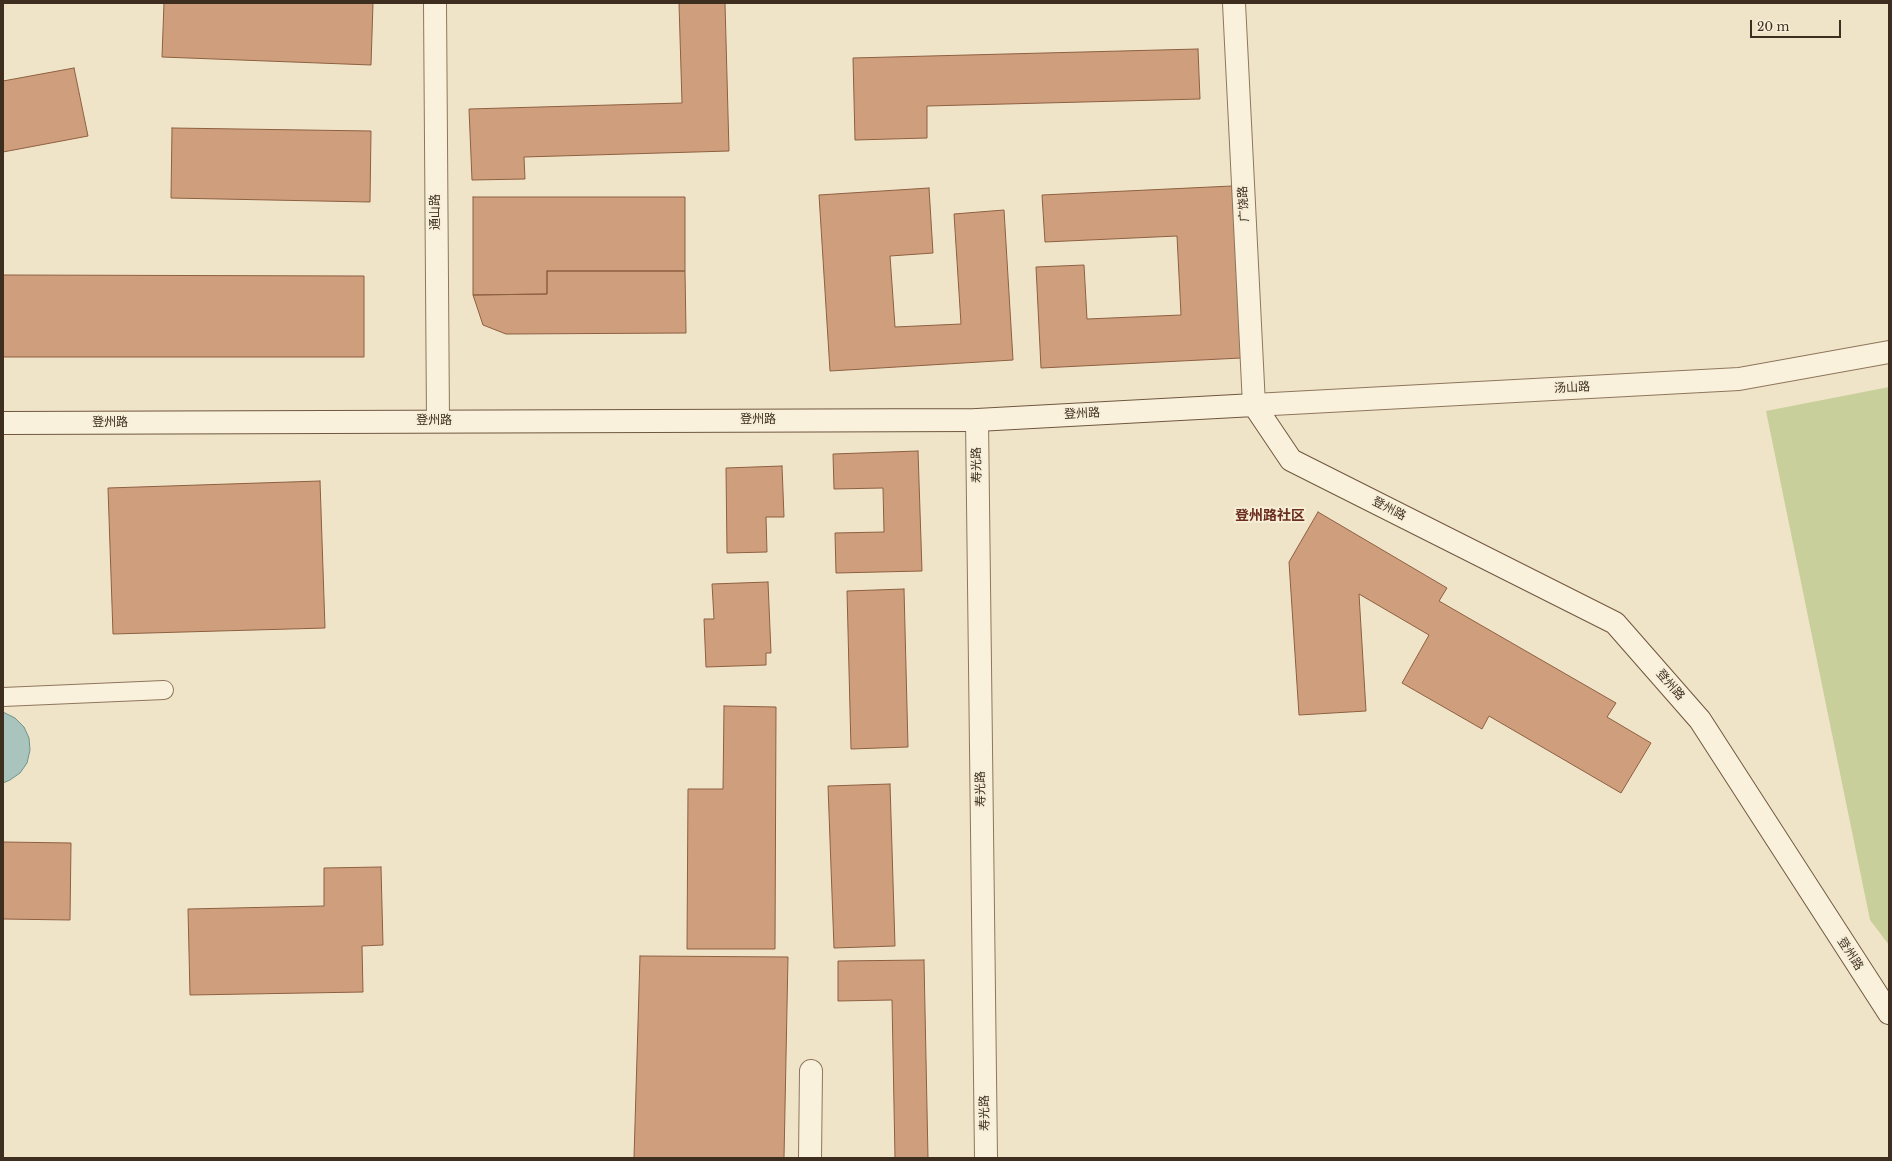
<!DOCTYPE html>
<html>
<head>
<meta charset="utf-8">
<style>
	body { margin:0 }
	#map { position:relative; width:1892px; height:1161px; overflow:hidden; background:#f0e4c8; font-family:"Libre Baskerville",serif }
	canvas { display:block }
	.frame { position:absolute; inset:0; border:4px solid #3d2e20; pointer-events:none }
	.scale { position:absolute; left:1750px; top:20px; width:91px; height:18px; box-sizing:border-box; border:2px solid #3d2e20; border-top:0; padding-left:5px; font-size:12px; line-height:14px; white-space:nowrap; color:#3d2e20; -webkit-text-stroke:3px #f7eed8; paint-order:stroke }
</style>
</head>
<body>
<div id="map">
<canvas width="1892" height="1161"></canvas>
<div class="frame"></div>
<div class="scale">20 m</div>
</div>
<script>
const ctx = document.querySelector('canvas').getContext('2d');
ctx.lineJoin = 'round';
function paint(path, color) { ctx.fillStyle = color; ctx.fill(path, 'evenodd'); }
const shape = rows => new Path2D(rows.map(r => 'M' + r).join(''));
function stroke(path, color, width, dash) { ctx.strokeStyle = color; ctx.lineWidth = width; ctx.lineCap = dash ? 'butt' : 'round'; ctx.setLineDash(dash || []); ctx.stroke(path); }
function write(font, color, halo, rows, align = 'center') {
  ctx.font = font + ' "Libre Baskerville","Noto Sans SC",serif'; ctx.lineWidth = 4; ctx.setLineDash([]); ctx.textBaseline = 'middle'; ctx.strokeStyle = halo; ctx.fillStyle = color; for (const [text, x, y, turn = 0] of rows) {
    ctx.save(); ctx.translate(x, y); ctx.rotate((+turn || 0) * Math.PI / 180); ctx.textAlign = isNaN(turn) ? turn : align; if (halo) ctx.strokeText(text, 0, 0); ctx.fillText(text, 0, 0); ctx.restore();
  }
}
const green = shape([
	[1889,387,1889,945,1870,920,1766,411]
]);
const water = shape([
	[3,712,15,718,24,727,29,738,30,750,27,763,20,773,10,780,3,783,3,712]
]);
const building = shape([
	[164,3,373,3,371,65,162,57,164,3],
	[679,3,725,3,729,151,524,157,525,179,472,180,469,109,682,103,679,3],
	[1198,49,1200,99,927,106,927,138,855,140,853,58,1198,49],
	[74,68,88,136,3,152,3,81,74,68],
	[172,128,371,131,370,202,171,198,172,128],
	[1232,186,1241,358,1041,368,1036,267,1084,265,1087,319,1181,315,1177,236,1045,242,1042,195,1232,186],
	[929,188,933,253,890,256,895,327,961,324,954,214,1004,210,1013,360,830,371,819,195,929,188],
	[473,197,685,197,685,271,547,271,547,294,473,295,473,197],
	[547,271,685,271,686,333,506,334,483,325,473,295,547,294,547,271],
	[3,275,364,276,364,357,3,357,3,275],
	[918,451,922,571,836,573,835,533,884,532,883,488,834,489,833,454,918,451],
	[782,466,784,517,766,517,767,552,727,553,726,468,782,466],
	[320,481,325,628,113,634,108,488,320,481],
	[1318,512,1447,588,1439,601,1616,703,1607,717,1651,743,1621,793,1489,716,1482,729,1402,683,1429,635,1359,594,1366,711,1299,715,1289,562,1318,512],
	[768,582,771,653,766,653,766,665,706,667,704,619,714,619,712,584,768,582],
	[904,589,908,747,851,749,847,591,904,589],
	[724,706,776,707,775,949,687,949,688,789,723,789,724,706],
	[890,784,895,946,834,948,828,786,890,784],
	[3,842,71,843,70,920,3,919,3,842],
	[381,867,383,945,362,946,363,992,190,995,188,909,324,906,324,868,381,867],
	[640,956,788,957,784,1158,634,1158,640,956],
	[924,960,928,1158,895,1158,892,1000,838,1001,838,961,924,960]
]);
const service = shape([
	[3,697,164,690]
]);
const pedestrian = shape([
	[810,1158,811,1071]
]);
const minor = shape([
	[435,3,438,421],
	[1234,3,1254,405],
	[977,420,986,1158]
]);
const tertiary = shape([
	[1254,405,1739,379,1889,352]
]);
const secondary = shape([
	[3,423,977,420,1254,405,1291,460,1615,623,1700,720,1889,1013]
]);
const streetNames = [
	["广饶路",1244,204,-93],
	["通山路",436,212,-90],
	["汤山路",1572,388,-3],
	["登州路",1082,414,-3],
	["登州路",758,420],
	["登州路",434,421],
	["登州路",110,423],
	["寿光路",977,465,-91],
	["登州路",1389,509,27],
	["登州路",1670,685,49],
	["寿光路",981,789,-91],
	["登州路",1850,954,57],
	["寿光路",985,1113,-91]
];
const quarterNames = [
	["登州路社区",1270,516]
];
paint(green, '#c9cf9b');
paint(water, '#a9c4bc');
stroke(water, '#6f938a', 1);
paint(building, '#cf9f7d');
stroke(building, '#8d5f41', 1);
stroke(service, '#8d765c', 20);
stroke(pedestrian, '#8d765c', 24);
stroke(minor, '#8d765c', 24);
stroke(tertiary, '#8d765c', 24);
stroke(secondary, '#6f573f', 24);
stroke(service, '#faf1dc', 18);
stroke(pedestrian, '#faf1dc', 22);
stroke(minor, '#faf1dc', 22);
stroke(tertiary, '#faf1dc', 22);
stroke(secondary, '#faf1dc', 22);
write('12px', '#3d2e20', '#f7eed8', streetNames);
write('bold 14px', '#6b2e1e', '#f7eed8', quarterNames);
</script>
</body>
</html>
